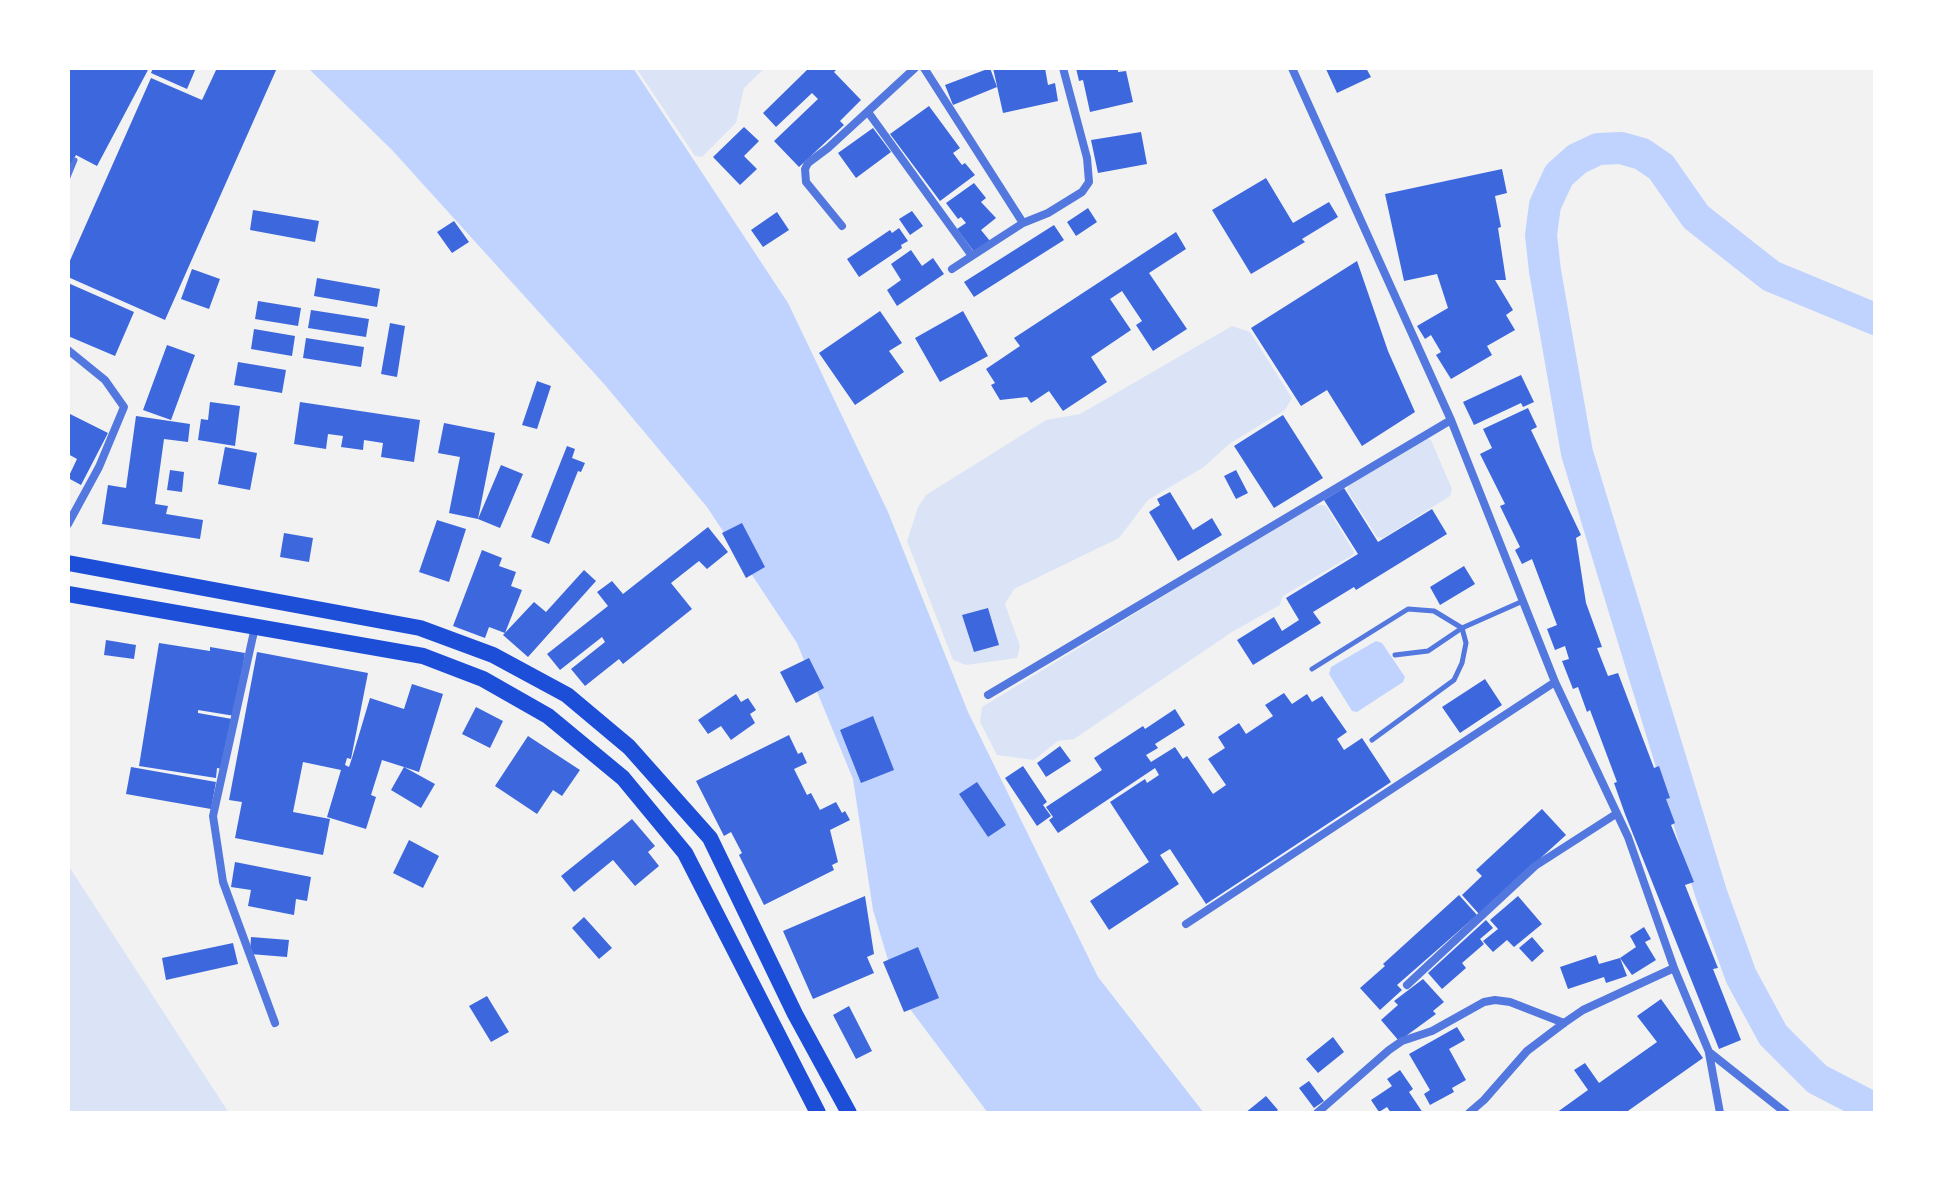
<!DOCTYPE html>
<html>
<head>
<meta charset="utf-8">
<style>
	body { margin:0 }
	#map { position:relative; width:1943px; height:1181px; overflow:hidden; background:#f2f2f2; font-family:Merriweather,serif }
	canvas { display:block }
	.frame { position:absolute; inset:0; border:70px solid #fff; pointer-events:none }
</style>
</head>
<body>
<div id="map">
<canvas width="1943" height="1181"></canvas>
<div class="frame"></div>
</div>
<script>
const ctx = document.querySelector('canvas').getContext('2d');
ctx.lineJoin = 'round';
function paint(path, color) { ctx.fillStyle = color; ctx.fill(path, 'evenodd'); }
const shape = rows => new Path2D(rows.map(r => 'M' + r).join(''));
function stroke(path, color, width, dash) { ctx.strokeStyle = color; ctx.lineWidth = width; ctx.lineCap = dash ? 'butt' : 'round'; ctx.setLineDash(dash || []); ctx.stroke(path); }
const green = shape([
	[636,68,765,68,744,88,736,123,702,157,695,156],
	[1232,326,1250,332,1292,398,1285,410,1229,444,1204,467,1148,500,1119,538,1014,589,1005,604,1020,646,1017,658,966,665,953,660,907,541,918,507,926,495,1046,420,1080,414],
	[1425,437,1431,440,1452,489,1450,496,1383,538,1377,537,1347,490,1349,485],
	[1321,505,1326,506,1354,552,1353,555,1283,596,1280,605,1232,632,1074,739,1058,741,1034,760,997,755,980,722,982,707,1311,506],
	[68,865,229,1113,68,1113]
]);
const water = shape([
	[308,68,633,68,788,303,888,512,968,712,1098,977,1204,1113,988,1113,898,993,873,910,853,779,797,643,707,507,605,385,392,150],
	[1376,641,1382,643,1405,677,1403,682,1357,712,1352,711,1329,674,1331,667]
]);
const river = shape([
	[1875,319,1771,276,1696,217,1661,167,1642,154,1621,148,1598,149,1577,159,1559,175,1545,205,1541,235,1545,271,1577,453,1711,893,1741,976,1773,1035,1817,1079,1875,1109]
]);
const building = shape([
	[68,68,149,68,97,166,76,155,68,169],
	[153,68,196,68,187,89,151,73],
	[217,68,277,68,165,320,68,277,68,265,151,78,202,100],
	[809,68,838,68,834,72,861,100,840,121,844,125,799,167,774,141,818,99,812,93,776,127,763,113],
	[990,68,997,87,953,105,945,85],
	[993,68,1045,68,1048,85,1055,83,1058,101,1003,113],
	[1076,68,1118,68,1118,72,1126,71,1133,102,1090,112,1083,80,1079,81],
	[1328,68,1366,68,1371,77,1337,93,1326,69],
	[929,106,960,148,953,153,962,165,965,163,975,175,940,201,890,134],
	[744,127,759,141,744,156,757,169,740,185,713,157],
	[873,128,891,152,856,178,838,153],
	[1141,132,1147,164,1098,173,1091,140],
	[1502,169,1507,193,1495,196,1501,227,1498,228,1506,280,1495,280,1513,310,1506,315,1515,330,1487,346,1492,355,1451,379,1436,355,1441,352,1431,335,1425,339,1417,326,1448,308,1437,274,1404,281,1385,194],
	[1266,178,1293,223,1329,202,1338,217,1302,239,1305,242,1251,274,1212,210],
	[974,183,986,198,981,202,996,218,981,230,990,241,975,253,957,229,966,223,961,217,958,219,946,203],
	[1088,208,1097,222,1076,236,1067,222],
	[253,210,319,221,315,242,250,230],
	[912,211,923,226,910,235,899,219],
	[777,212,789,230,763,247,751,230],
	[454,221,469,242,452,253,437,232],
	[1054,225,1064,240,974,297,964,282],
	[899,228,908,241,901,245,902,248,859,277,847,259,890,230,892,233],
	[1176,232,1186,249,1149,273,1187,329,1153,351,1136,325,1142,321,1122,291,1110,299,1131,330,1091,357,1107,382,1063,411,1049,391,1031,403,1027,397,1000,400,991,385,995,383,986,369,1020,346,1014,338],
	[911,250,922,266,933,258,944,274,897,306,887,290,901,280,891,264],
	[1357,261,1388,351,1415,412,1362,446,1327,390,1301,406,1251,328],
	[192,269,220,279,209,309,181,299],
	[317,278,380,289,377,307,314,296],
	[68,283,134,312,115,356,68,336],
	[258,301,301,308,298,326,255,319],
	[311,310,369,319,366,337,308,328],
	[880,311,902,343,889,351,904,372,855,405,819,353],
	[963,311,988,356,940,382,915,338],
	[390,323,405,326,397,377,381,374],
	[254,329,295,336,292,356,251,349],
	[306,338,364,347,361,367,303,358],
	[167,345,195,355,171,420,143,410],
	[238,362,286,370,282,393,234,385],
	[1521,375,1534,402,1523,407,1521,403,1474,425,1463,402],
	[537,381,551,386,537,429,522,425],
	[210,402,240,406,235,446,198,440,201,419,208,420],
	[300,402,420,420,414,462,381,457,383,443,364,440,363,450,341,447,343,436,328,434,326,449,294,444],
	[1528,408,1537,427,1531,430,1581,535,1576,538,1586,603,1602,647,1597,648,1608,676,1618,673,1654,768,1659,766,1670,798,1666,799,1675,823,1671,825,1694,882,1685,885,1718,968,1713,969,1741,1040,1719,1049,1625,814,1614,783,1617,782,1590,710,1587,712,1578,687,1573,689,1562,661,1569,659,1565,646,1555,650,1547,629,1557,625,1532,559,1522,564,1515,550,1520,547,1500,506,1505,504,1480,454,1492,448,1483,429],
	[68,413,108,433,81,485,68,478,77,459,68,454],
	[1283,415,1323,478,1274,508,1234,446],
	[136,416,190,424,188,442,164,439,155,504,168,506,166,514,203,520,200,539,102,524,108,485,126,488],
	[444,423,495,433,478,519,501,465,523,474,500,528,478,519,449,513,460,457,438,453],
	[567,446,575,449,572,458,585,463,581,472,578,471,549,544,531,537],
	[225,447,257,453,250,490,218,484],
	[170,470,184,472,182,492,167,490],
	[1236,470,1248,493,1236,499,1224,476],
	[1344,488,1378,542,1432,509,1447,534,1356,590,1354,587,1313,612,1321,623,1253,665,1237,640,1274,617,1282,631,1299,620,1286,598,1358,554,1324,500],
	[1170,492,1193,530,1212,518,1222,535,1178,561,1149,512,1160,505,1157,499],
	[437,520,466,529,449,582,419,572],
	[742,523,765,567,746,578,722,533],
	[708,527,728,552,707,569,699,561,671,583,692,609,623,664,619,659,585,686,571,669,605,642,602,637,560,670,547,654,608,606,597,592,612,581,623,594],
	[284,533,313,538,309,562,280,557],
	[482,550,502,558,499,566,516,572,511,586,522,590,505,633,489,627,485,638,453,626],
	[1464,566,1475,584,1440,605,1430,587],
	[584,570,596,581,528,657,503,635,534,602,546,612],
	[988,608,999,645,974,652,962,615],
	[106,640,136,645,134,659,104,655],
	[159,643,210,651,210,647,245,653,235,716,198,710,198,713,232,719,223,769,217,768,216,778,139,766],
	[257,652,368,673,351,759,347,758,345,765,349,767,352,758,370,698,404,709,412,684,443,694,419,772,404,767,435,784,421,808,391,790,404,767,382,760,371,795,376,797,366,829,327,817,341,770,303,762,293,812,330,819,323,855,235,838,242,802,229,800],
	[809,658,824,688,796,703,780,672],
	[1485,679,1502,705,1460,733,1442,707],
	[1284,693,1292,704,1307,694,1312,702,1322,696,1347,732,1337,739,1344,750,1362,738,1391,782,1206,904,1170,849,1160,855,1179,884,1109,930,1090,901,1149,862,1110,802,1145,779,1147,783,1159,775,1155,768,1058,833,1049,820,1053,817,1046,807,1102,770,1094,758,1143,726,1145,729,1175,709,1185,725,1155,744,1158,748,1146,755,1151,762,1175,747,1183,759,1187,756,1213,794,1226,785,1208,759,1225,748,1218,737,1239,723,1246,734,1273,716,1265,705],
	[736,694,741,702,748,698,756,710,750,714,755,723,731,740,721,726,708,734,698,720],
	[476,707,503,721,490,748,462,734],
	[873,716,894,770,861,783,840,730],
	[789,735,798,754,802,752,807,763,794,769,807,795,811,793,820,810,836,802,842,813,845,811,850,820,830,830,838,862,832,865,834,870,764,905,739,855,742,853,731,832,724,836,696,781],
	[528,736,580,770,562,796,553,790,537,814,495,786],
	[1060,746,1071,761,1046,777,1037,763],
	[1023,766,1047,802,1043,805,1051,816,1037,826,1005,778],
	[131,767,216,782,211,809,126,794],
	[977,782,1006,825,988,837,959,794],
	[1542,809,1566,835,1479,914,1462,895,1482,876,1476,870],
	[632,819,655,846,648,852,659,866,635,886,613,860,574,892,561,876],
	[409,840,439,856,423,888,393,873],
	[235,862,311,877,307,901,296,899,294,915,248,906,251,890,231,887],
	[1459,895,1477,915,1397,985,1402,990,1380,1010,1360,988,1385,966,1383,964],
	[865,896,874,954,867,957,874,973,813,999,783,931],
	[1518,896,1542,924,1514,947,1507,940,1493,952,1483,941,1498,929,1490,920],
	[584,917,612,948,599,959,572,928],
	[1486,920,1493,928,1480,939,1484,944,1462,963,1466,968,1442,989,1428,973],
	[1644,927,1651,939,1645,942,1656,960,1632,975,1620,958,1636,947,1630,936],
	[251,937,289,940,287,957,250,954],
	[1532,937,1544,951,1532,962,1519,948],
	[233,943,238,964,166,980,162,958],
	[918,947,939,998,904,1012,883,962],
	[1596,955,1599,964,1620,958,1627,976,1606,983,1604,977,1568,989,1560,967],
	[1423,979,1444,1002,1433,1011,1436,1014,1399,1041,1381,1020,1398,1005,1394,1001],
	[487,996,509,1032,491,1042,469,1006],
	[1661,999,1703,1058,1625,1113,1556,1113,1588,1090,1574,1070,1585,1063,1599,1083,1657,1042,1637,1016],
	[849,1006,872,1051,856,1059,833,1015],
	[1457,1027,1465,1040,1449,1049,1466,1080,1452,1088,1454,1092,1430,1105,1424,1094,1430,1090,1409,1054],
	[1333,1037,1344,1052,1318,1073,1306,1059],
	[1400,1070,1413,1089,1409,1092,1423,1113,1391,1113,1387,1107,1379,1112,1371,1100,1392,1086,1387,1079],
	[1309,1081,1324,1101,1314,1108,1299,1088],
	[1266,1096,1278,1110,1274,1113,1245,1113]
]);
const service = shape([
	[68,177,75,160],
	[1312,669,1408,609,1434,611,1462,628,1428,651,1395,655],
	[1372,740,1454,680,1462,663,1466,643,1462,628,1523,601]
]);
const minor = shape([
	[924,68,1023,223],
	[1292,68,1451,420,1555,682,1628,837,1674,968,1709,1052,1786,1113],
	[868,112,972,256,1023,223,1048,213,1082,192,1089,182,1087,158,1063,68],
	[842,226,806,182,805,169,808,163,828,148,915,68],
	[952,269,972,256],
	[68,350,105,380,124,407,99,467,68,524],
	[255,627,213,816,223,882,275,1023],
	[988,695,1451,420],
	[1186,924,1555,682],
	[1407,985,1535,866,1616,814],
	[1709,1053,1720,1113],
	[1317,1113,1389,1050,1402,1041,1432,1031,1484,1002,1495,1000,1510,1002,1564,1023],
	[1469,1113,1484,1100,1527,1051,1564,1023,1583,1010,1674,968]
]);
const primary = shape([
	[68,563,420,628,493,655,567,695,629,747,710,838,795,1014,849,1113],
	[68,594,423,656,483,679,548,716,623,778,685,853,818,1113]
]);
paint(green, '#dbe4f7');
paint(water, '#bfd3fe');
stroke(river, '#bfd3fe', 32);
paint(building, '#3d67dc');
stroke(service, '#5277de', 5);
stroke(minor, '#5277de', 8);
stroke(primary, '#1d4ed8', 16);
</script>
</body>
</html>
